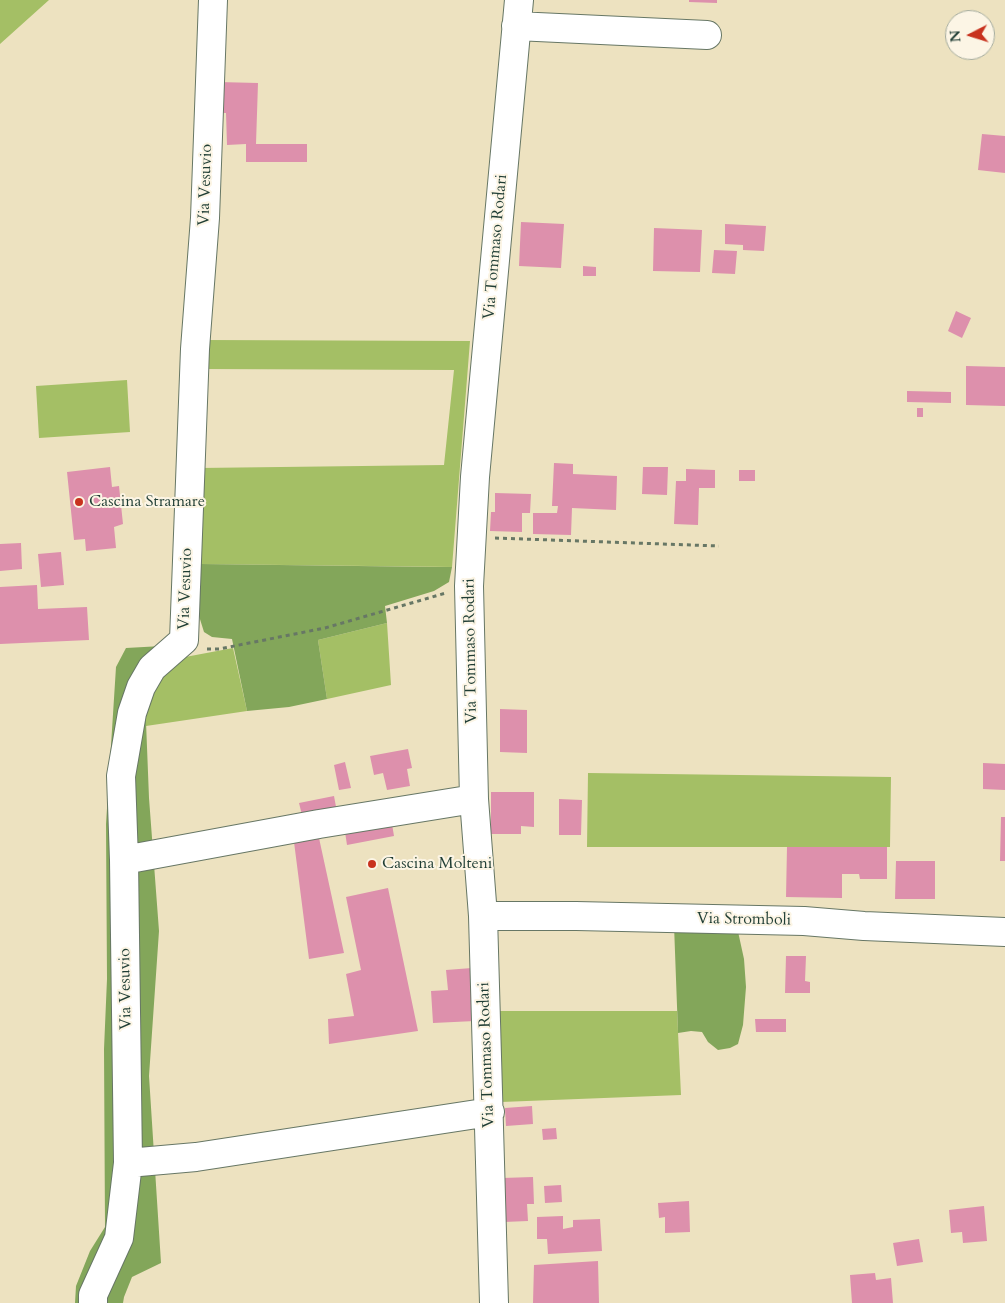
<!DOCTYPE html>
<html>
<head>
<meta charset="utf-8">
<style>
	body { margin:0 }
	#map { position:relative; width:1005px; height:1303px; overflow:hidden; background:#ede2c0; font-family:Cardo,serif }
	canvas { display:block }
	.north { position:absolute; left:945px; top:10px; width:50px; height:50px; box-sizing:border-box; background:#fcf5e5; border:1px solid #a4ab9e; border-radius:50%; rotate:265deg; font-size:14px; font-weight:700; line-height:20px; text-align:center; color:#1f3d34 }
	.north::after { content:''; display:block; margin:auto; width:18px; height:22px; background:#c8321e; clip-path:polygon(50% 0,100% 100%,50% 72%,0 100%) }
</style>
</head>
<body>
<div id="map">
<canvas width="1005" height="1303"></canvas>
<div class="north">N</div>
</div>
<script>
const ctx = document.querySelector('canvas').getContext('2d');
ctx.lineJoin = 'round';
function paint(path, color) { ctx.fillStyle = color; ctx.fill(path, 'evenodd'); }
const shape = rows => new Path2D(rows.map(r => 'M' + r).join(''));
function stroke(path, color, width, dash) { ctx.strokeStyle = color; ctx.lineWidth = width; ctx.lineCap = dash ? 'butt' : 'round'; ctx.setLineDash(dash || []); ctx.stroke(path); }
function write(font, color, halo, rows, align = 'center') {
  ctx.font = font + ' Cardo,serif'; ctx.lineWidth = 4; ctx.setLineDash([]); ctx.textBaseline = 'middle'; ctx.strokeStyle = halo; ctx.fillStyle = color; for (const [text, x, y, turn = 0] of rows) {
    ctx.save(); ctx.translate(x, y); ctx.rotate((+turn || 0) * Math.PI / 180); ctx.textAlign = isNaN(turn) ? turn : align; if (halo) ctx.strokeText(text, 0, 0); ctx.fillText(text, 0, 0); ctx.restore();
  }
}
const green = shape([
	[0,0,49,0,0,44],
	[205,340,470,341,452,567,201,564,199,468,444,465,454,370,202,369],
	[127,380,130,432,39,438,36,386],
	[387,623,391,685,327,699,318,640],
	[233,648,247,711,146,726,145,691,180,658],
	[588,773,891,777,890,847,587,847],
	[498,1011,677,1011,681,1095,501,1102]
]);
const forest = shape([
	[201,564,436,567,452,567,449,582,434,591,385,606,387,623,318,640,327,699,289,707,247,711,232,639,212,637,204,632,199,616],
	[162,646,144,671,149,798,159,931,149,1076,161,1263,132,1277,124,1297,123,1303,75,1303,76,1286,90,1251,105,1227,104,1049,107,979,106,824,116,667,126,648],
	[674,925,737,927,744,959,746,987,743,1025,738,1044,730,1048,718,1050,708,1042,702,1032,691,1031,678,1033]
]);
const building = shape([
	[689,0,717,0,717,3,689,2],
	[218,82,258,83,256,144,307,144,307,162,246,162,246,144,227,145,226,113,219,113],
	[982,134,1005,136,1005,173,978,170],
	[521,222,564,224,561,268,519,266],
	[725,224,766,226,764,251,743,250,743,245,725,244],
	[654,228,702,230,700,272,653,271],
	[714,250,737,251,735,274,712,273],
	[583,266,596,267,596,276,583,276],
	[956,311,971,318,962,338,948,331],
	[966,366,1005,367,1005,406,966,405],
	[907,391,951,392,951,403,907,402],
	[917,408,923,408,923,417,917,417],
	[554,463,573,464,573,474,617,476,616,510,572,508,571,535,533,534,533,513,557,513,558,506,552,506],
	[110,467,112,487,119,486,123,524,114,527,116,548,86,551,85,539,74,540,67,472],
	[643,467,668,467,667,495,642,494],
	[686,469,715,470,715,488,699,488,698,525,674,524,676,481,686,481],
	[739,470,755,470,755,481,739,481],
	[495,493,531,494,530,513,522,513,522,532,490,531,491,512,495,512],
	[21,543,22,569,0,571,0,544],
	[61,552,64,585,41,587,38,554],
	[37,585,38,609,87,607,89,640,0,644,0,587],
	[500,709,527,710,527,753,500,752],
	[408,749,412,768,407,769,410,786,387,790,383,773,374,775,370,756],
	[345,762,351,788,339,790,334,765],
	[983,763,1005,764,1005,790,983,789],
	[491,792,534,792,534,827,521,826,521,834,491,834],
	[334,796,337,812,303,819,299,803],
	[559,799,582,800,581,835,559,835],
	[1001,817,1005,817,1005,861,1000,861],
	[392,824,394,836,347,845,345,832],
	[319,838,344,953,309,959,294,842],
	[787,847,887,847,887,879,860,879,859,874,842,874,842,898,786,897],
	[896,861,935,861,935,899,895,899],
	[388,888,418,1031,329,1044,328,1019,354,1016,346,974,361,970,346,897],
	[786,956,806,956,805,981,810,982,810,993,785,993],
	[472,968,475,1021,433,1023,431,991,448,990,446,970],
	[755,1019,786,1019,786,1032,756,1032],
	[532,1106,533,1124,506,1126,505,1108],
	[556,1128,557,1139,543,1140,542,1129],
	[533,1177,534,1204,527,1204,528,1221,504,1222,502,1178],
	[561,1185,562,1202,545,1203,544,1186],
	[689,1201,690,1232,665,1233,665,1217,659,1218,658,1203],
	[984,1206,987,1241,963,1243,962,1232,951,1233,949,1210],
	[563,1216,563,1229,573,1227,573,1220,600,1219,602,1251,548,1254,547,1239,537,1239,537,1217],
	[919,1239,923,1262,897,1266,893,1243],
	[598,1261,599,1303,533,1303,534,1265],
	[875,1273,876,1280,891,1278,893,1303,852,1303,850,1275]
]);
const path = shape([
	[495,538,719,546],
	[207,649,219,649,325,628,446,593]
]);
const minor = shape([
	[516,26,707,35],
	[124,860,319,824,474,799],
	[483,916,576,916,804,921,864,926,1005,932],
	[128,1163,196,1157,490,1112],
	[93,1303,93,1295,119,1238,128,1163,124,860,121,776,132,713,141,687,152,668,184,640,195,349,205,218,213,0],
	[494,1303,483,916,474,799,469,586,475,477,519,0]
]);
const markers = [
	[79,502,5,"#c8321e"],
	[372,864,5,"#c8321e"]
];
const streetNames = [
	["Via Vesuvio",206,185,-88],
	["Via Tommaso Rodari",496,247,-85],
	["Via Vesuvio",186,589,-88],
	["Via Tommaso Rodari",471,651,-91],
	["Via Stromboli",744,920,1],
	["Via Vesuvio",126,989,-91],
	["Via Tommaso Rodari",487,1055,-92]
];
const poiNames = [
	["Cascina Stramare",89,502],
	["Cascina Molteni",382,864]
];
paint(green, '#a4bf65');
paint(forest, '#83a65a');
paint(building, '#dd90ac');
stroke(minor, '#677765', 30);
stroke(path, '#677765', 3, [4, 4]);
stroke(minor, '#fff', 28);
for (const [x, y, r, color] of markers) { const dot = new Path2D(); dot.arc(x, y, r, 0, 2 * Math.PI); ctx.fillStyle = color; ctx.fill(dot); stroke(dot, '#fcf5e5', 2); }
write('16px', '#1f3d34', '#fcf5e5', streetNames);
write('16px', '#1f3d34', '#fcf5e5', poiNames, 'left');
</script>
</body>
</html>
